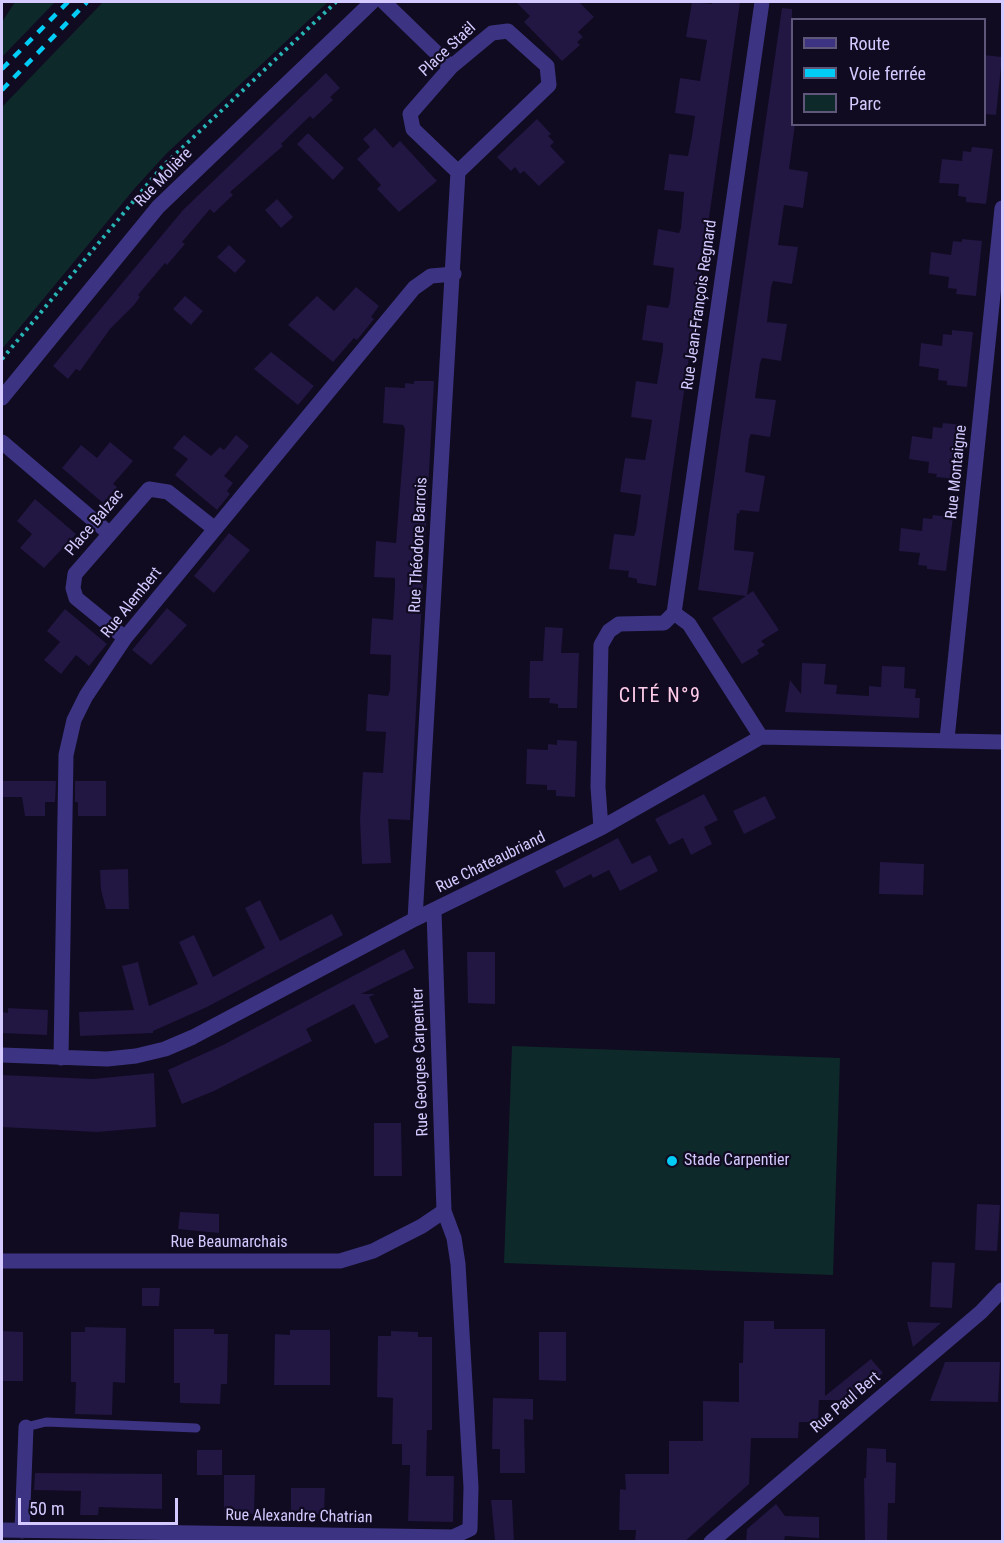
<!DOCTYPE html>
<html>
<head>
<meta charset="utf-8">
<style>
	body { margin:0 }
	#map { position:relative; width:1004px; height:1543px; overflow:hidden; background:#100b20; font-family:"Roboto Condensed",sans-serif }
	canvas { display:block }
	.frame { position:absolute; inset:0; border:3px solid #d4caff; pointer-events:none }
	.legend { position:absolute; left:791px; top:18px; width:195px; height:108px; box-sizing:border-box; background:#100b20; border:2px solid #5e5779; margin:0; padding:8px 10px; list-style:none; font-size:18px; color:#d4caff }
	.legend li { display:flex; align-items:center; gap:12px; height:30px }
	.legend b { width:30px; border:2px solid #5e5779 }
	.scale { position:absolute; left:18px; top:1498px; width:160px; height:27px; box-sizing:border-box; border:3px solid #d4caff; border-top:0; padding-left:8px; font-size:18px; line-height:21px; white-space:nowrap; color:#d4caff; -webkit-text-stroke:4px #100b20; paint-order:stroke }
</style>
</head>
<body>
<div id="map">
<canvas width="1004" height="1543"></canvas>
<div class="frame"></div>
<ul class="legend">
<li><b style="height:8px;background:#3c3482"></b>Route</li>
<li><b style="height:8px;background:#00ccf5"></b>Voie ferrée</li>
<li><b style="height:16px;background:#0e292a"></b>Parc</li>
</ul>
<div class="scale">50 m</div>
</div>
<script>
const ctx = document.querySelector('canvas').getContext('2d');
ctx.lineJoin = 'round';
function paint(path, color) { ctx.fillStyle = color; ctx.fill(path, 'evenodd'); }
const shape = rows => new Path2D(rows.map(r => 'M' + r).join(''));
function stroke(path, color, width, dash) { ctx.strokeStyle = color; ctx.lineWidth = width; ctx.lineCap = dash ? 'butt' : 'round'; ctx.setLineDash(dash || []); ctx.stroke(path); }
function write(font, color, halo, rows, align = 'center') {
  ctx.font = font + ' "Roboto Condensed",sans-serif'; ctx.lineWidth = 4.5; ctx.setLineDash([]); ctx.textBaseline = 'middle'; ctx.strokeStyle = halo; ctx.fillStyle = color; for (const [text, x, y, turn = 0] of rows) {
    ctx.save(); ctx.translate(x, y); ctx.rotate((+turn || 0) * Math.PI / 180); ctx.textAlign = isNaN(turn) ? turn : align; if (halo) ctx.strokeText(text, 0, 0); ctx.fillText(text, 0, 0); ctx.restore();
  }
}
const green = shape([
	[15,2,55,2,2,57,2,22],
	[103,2,328,2,167,153,135,188,2,349,2,107],
	[512,1046,840,1058,833,1275,504,1263]
]);
const building = shape([
	[516,2,579,2,594,17,578,32,583,37,577,42,580,45,562,61,524,22,530,16],
	[692,2,712,4,712,2,740,2,656,586,637,583,637,579,628,577,629,571,609,569,614,534,634,536,636,531,641,495,620,492,625,458,645,460,649,439,652,420,631,417,636,381,657,384,663,349,663,343,642,340,647,305,668,308,670,302,674,268,653,265,658,229,679,233,681,228,684,192,664,190,669,154,688,156,692,136,695,116,675,113,680,78,700,81,707,40,686,37],
	[782,8,792,9,792,124,795,124,789,169,808,172,803,208,784,205,778,245,798,247,792,284,773,281,771,287,767,322,787,324,781,361,762,358,760,363,755,398,776,400,770,437,751,434,749,439,745,472,765,476,759,512,740,510,739,514,737,513,734,550,754,552,747,595,753,591,779,630,761,641,765,645,757,650,759,654,742,664,712,618,746,596,698,590],
	[984,55,1002,57,996,115,984,114],
	[326,73,340,88,330,97,333,100,313,119,310,116,281,144,283,146,230,192,233,195,214,213,210,209,182,242,185,244,167,265,165,263,138,295,140,297,134,305,110,329,80,371,76,369,68,379,53,366,183,210],
	[537,119,551,134,548,136,554,142,550,146,565,162,539,186,524,171,520,174,515,167,511,171,497,157],
	[375,128,393,148,400,141,437,181,399,212,377,189,381,185,357,159,370,147,363,139],
	[308,133,344,168,333,180,297,144],
	[972,147,993,149,986,204,966,202,966,197,958,196,959,184,939,183,942,159,962,161,963,151,971,152],
	[277,199,293,217,281,228,265,210],
	[962,239,982,241,976,296,956,294,957,289,948,288,949,277,929,274,931,252,951,255,953,241,962,242],
	[229,245,246,261,235,273,217,257],
	[356,287,379,306,371,317,374,319,357,340,354,338,333,362,288,325,317,296,334,311],
	[185,296,203,311,191,325,173,309],
	[952,330,973,332,967,387,947,385,947,381,938,380,939,369,919,366,921,343,942,346,943,334,952,335],
	[271,352,314,386,298,405,254,369],
	[414,381,434,381,410,820,388,819,391,863,362,864,360,820,363,772,383,773,386,732,366,731,368,694,388,696,390,690,391,655,370,654,372,618,393,620,395,585,395,578,374,577,376,541,396,543,405,429,403,425,383,423,385,387,405,388,405,383,414,384],
	[943,423,963,425,956,479,936,477,937,474,928,473,929,462,909,459,912,436,932,439,933,427,942,428],
	[184,435,211,456,220,447,224,450,236,435,249,446,224,476,233,483,227,491,230,494,217,510,175,475,188,459,173,448],
	[110,442,133,461,113,484,117,487,103,503,62,468,81,445,97,458],
	[35,499,76,534,44,568,20,548,32,534,17,521],
	[933,515,953,517,946,571,927,569,927,566,918,565,920,553,899,551,901,528,922,531,923,518,932,519],
	[229,533,250,550,214,593,194,576],
	[167,608,187,625,151,665,132,650],
	[65,609,107,644,89,666,76,655,61,674,44,660,60,642,47,631],
	[545,627,563,628,561,653,579,653,577,708,558,708,558,704,549,703,550,698,529,698,530,661,543,661],
	[802,663,826,664,824,684,837,685,836,694,869,696,869,686,881,687,882,666,905,667,904,688,916,689,915,698,920,698,919,718,785,712,790,680,801,694],
	[557,740,577,741,575,797,556,796,556,790,547,790,547,785,526,784,527,749,548,750,548,744,557,745],
	[2,781,56,781,55,802,45,802,45,816,25,816,22,797,2,797],
	[75,781,106,781,106,816,78,816,78,802,75,802],
	[704,794,718,820,704,827,712,844,691,855,683,838,669,845,655,819],
	[765,796,776,818,744,834,733,811],
	[618,838,632,864,650,855,658,871,620,891,609,870,593,878,591,874,564,888,555,871],
	[880,862,924,864,923,895,879,894],
	[128,869,129,909,106,909,101,890,100,870],
	[260,900,280,941,332,914,343,935,207,1007,153,1031,153,1033,80,1036,79,1012,134,1010,122,966,138,962,149,1006,198,984,179,942,194,935,213,977,265,948,245,908],
	[404,949,414,968,361,994,375,994,369,997,389,1037,375,1044,354,1004,306,1029,312,1041,214,1091,182,1104,168,1070,223,1045],
	[467,952,495,952,495,1004,468,1003],
	[8,1008,48,1010,47,1035,2,1033,2,1012,8,1013],
	[154,1073,156,1127,97,1132,2,1127,2,1075,93,1079],
	[374,1123,401,1123,402,1176,374,1176],
	[977,1204,1000,1205,997,1251,975,1250],
	[180,1212,219,1214,219,1233,178,1229],
	[932,1262,955,1263,952,1308,930,1307],
	[142,1288,160,1288,159,1306,142,1306],
	[744,1321,774,1321,774,1329,825,1329,825,1396,871,1359,883,1373,850,1400,819,1400,818,1422,799,1422,798,1438,751,1438,749,1484,684,1542,635,1542,636,1530,619,1530,620,1489,626,1490,625,1474,669,1474,669,1441,703,1441,703,1401,739,1402,739,1363,743,1363],
	[907,1322,941,1323,913,1347],
	[85,1327,126,1328,125,1383,113,1382,112,1415,75,1414,76,1382,71,1382,71,1332,85,1332],
	[174,1329,214,1329,214,1334,228,1334,227,1384,221,1384,220,1404,180,1403,180,1383,174,1383],
	[290,1330,330,1330,330,1385,274,1385,275,1334,290,1335],
	[2,1331,23,1332,23,1381,2,1381],
	[391,1331,418,1332,418,1337,432,1337,432,1430,427,1430,426,1476,454,1476,453,1522,408,1521,410,1465,402,1465,402,1444,392,1444,393,1398,377,1397,378,1336,391,1336],
	[539,1332,566,1332,566,1381,539,1380],
	[945,1362,1000,1362,998,1402,930,1401],
	[493,1398,533,1399,533,1420,524,1419,525,1473,500,1473,500,1449,492,1449],
	[867,1448,886,1449,886,1462,896,1463,895,1503,888,1503,887,1541,865,1540,864,1478,866,1478],
	[197,1450,222,1450,222,1475,197,1475],
	[35,1473,162,1474,162,1509,99,1507,98,1515,80,1515,81,1491,34,1490],
	[224,1475,255,1475,254,1514,224,1514],
	[291,1488,325,1488,324,1514,291,1514],
	[491,1500,512,1500,514,1542,495,1540],
	[776,1504,785,1516,819,1517,819,1538,785,1536,784,1542,746,1542,747,1529]
]);
const path = shape([
	[2,359,162,167,336,2]
]);
const lane = shape([
	[26,1427,46,1422,196,1428]
]);
const street = shape([
	[384,2,451,67],
	[508,31,547,66,549,85,458,172,413,129,410,114,451,67,492,33,508,31],
	[2,398,158,207,372,2],
	[2,442,110,534],
	[674,613,689,624,761,737],
	[125,638,76,598,73,588,75,574,149,489,168,492,215,529],
	[947,739,1002,208],
	[601,828,598,787,601,645,609,631,619,624,664,623,674,613,762,2],
	[415,919,458,172],
	[2,1055,107,1059,136,1056,165,1049,193,1037,415,919,601,828,761,737,1002,742],
	[61,1058,66,755,74,720,86,696,125,638,414,288,431,276,454,274],
	[2,1261,340,1261,373,1251,422,1226,444,1211],
	[2,1530,453,1537,470,1529,471,1487,458,1264,454,1238,444,1211,434,911],
	[22,1531,26,1427],
	[711,1542,981,1312,1002,1290]
]);
const rail = shape([
	[2,69,68,2],
	[2,90,87,2]
]);
const markers = [
	[672,1161,6,"#00ccf5"]
];
const streetNames = [
	["Place Staël",448,50,-43],
	["Rue Molière",164,178,-46],
	["Rue Jean-François Regnard",700,305,-82],
	["Rue Montaigne",957,472,-84],
	["Place Balzac",95,523,-50],
	["Rue Théodore Barrois",419,545,-87],
	["Rue Alembert",132,603,-51],
	["Rue Chateaubriand",491,863,-26],
	["Rue Georges Carpentier",421,1062,-92],
	["Rue Beaumarchais",229,1243],
	["Rue Paul Bert",846,1403,-40],
	["Rue Alexandre Chatrian",299,1517,1]
];
const poiNames = [
	["Stade Carpentier",684,1161]
];
const quarterNames = [
	["CITÉ N°9",660,697]
];
paint(green, '#0e292a');
paint(building, '#221642');
stroke(path, '#27b5b6', 4, [3, 4.5]);
stroke(lane, '#3c3482', 9);
stroke(street, '#3c3482', 15);
stroke(rail, '#00ccf5', 4.5, [9, 8]);
for (const [x, y, r, color] of markers) { const dot = new Path2D(); dot.arc(x, y, r, 0, 2 * Math.PI); ctx.fillStyle = color; ctx.fill(dot); stroke(dot, '#100b20', 2); }
write('16px', '#d4caff', '#100b20', streetNames);
write('16px', '#d4caff', '#100b20', poiNames, 'left');
ctx.letterSpacing = '1.5px';
write('20px', '#ffcce9', '#100b20', quarterNames);
ctx.letterSpacing = '0px';
</script>
</body>
</html>
